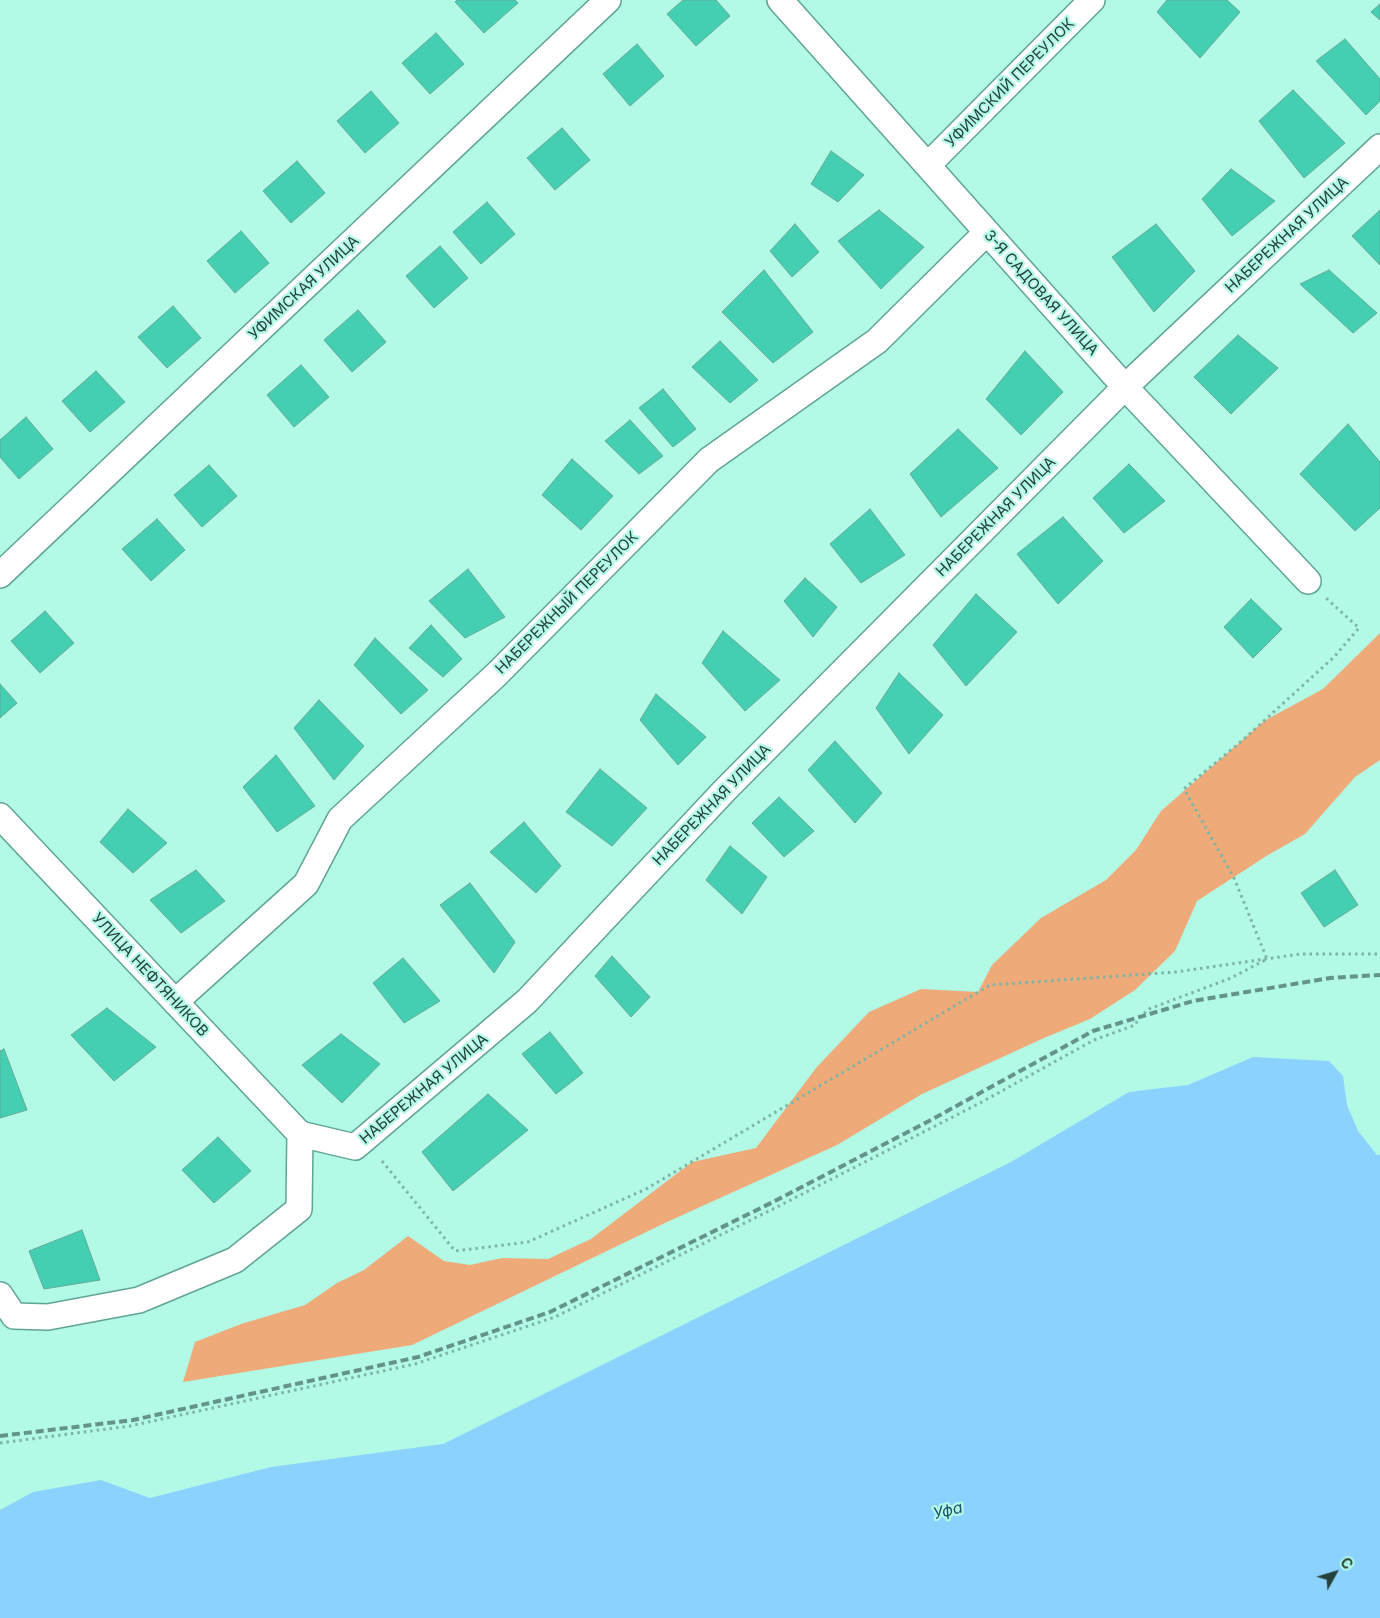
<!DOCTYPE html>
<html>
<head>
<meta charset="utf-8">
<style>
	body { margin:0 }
	#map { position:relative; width:1380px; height:1618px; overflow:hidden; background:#b2f9e6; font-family:Inter,sans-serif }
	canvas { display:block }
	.north { position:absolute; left:1310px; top:1548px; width:50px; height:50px; -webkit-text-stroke:4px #b2f9e6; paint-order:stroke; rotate:51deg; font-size:14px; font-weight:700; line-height:20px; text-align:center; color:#24413a }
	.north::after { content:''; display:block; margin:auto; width:18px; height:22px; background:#24413a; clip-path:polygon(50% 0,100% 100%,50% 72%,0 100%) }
</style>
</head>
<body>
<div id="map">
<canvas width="1380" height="1618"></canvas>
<div class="north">С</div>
</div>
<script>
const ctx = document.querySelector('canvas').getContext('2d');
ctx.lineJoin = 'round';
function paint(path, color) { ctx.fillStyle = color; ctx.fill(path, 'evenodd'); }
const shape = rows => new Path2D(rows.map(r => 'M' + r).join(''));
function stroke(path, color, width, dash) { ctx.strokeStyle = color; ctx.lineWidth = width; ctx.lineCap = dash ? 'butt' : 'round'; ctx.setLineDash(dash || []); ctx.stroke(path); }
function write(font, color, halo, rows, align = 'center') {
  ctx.font = font + ' Inter,sans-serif'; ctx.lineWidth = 4.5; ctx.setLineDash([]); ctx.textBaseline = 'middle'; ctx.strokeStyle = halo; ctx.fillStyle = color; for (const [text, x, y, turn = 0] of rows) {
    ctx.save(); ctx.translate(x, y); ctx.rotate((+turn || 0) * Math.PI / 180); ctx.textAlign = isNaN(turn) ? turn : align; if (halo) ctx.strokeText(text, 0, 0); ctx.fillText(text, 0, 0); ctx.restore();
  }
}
const green = shape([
	[1380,633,1380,760,1355,777,1305,834,1268,855,1197,901,1175,951,1135,990,1090,1019,1044,1038,922,1094,837,1145,667,1222,412,1345,183,1382,195,1342,241,1324,305,1305,337,1283,364,1270,408,1236,444,1261,470,1265,502,1258,548,1259,591,1239,692,1162,756,1148,816,1068,869,1012,921,989,978,992,992,965,1041,918,1106,880,1136,850,1161,811,1264,721,1323,689]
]);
const water = shape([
	[1253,1057,1329,1061,1343,1076,1347,1105,1358,1131,1377,1155,1380,1155,1380,1618,0,1618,0,1510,33,1492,101,1480,150,1498,271,1467,443,1444,1011,1162,1129,1092,1188,1085]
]);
const building = shape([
	[457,0,515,0,518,3,484,33,455,2,457,0],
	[683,0,716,0,730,16,696,46,667,14,683,0],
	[1167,0,1227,0,1240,12,1200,58,1157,12,1167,0],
	[1380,4,1380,20,1371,12,1380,4],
	[436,33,464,64,430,94,402,63,436,33],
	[1345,39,1380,79,1380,101,1366,115,1316,61,1345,39],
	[637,44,664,76,630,106,603,74,637,44],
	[1293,90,1345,143,1304,178,1259,121,1293,90],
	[371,91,399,123,365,153,337,121,371,91],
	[562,128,590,160,555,190,527,158,562,128],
	[831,151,864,175,838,202,811,184,831,151],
	[297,161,325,193,291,223,263,191,297,161],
	[1231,169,1275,201,1232,236,1202,199,1231,169],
	[487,202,515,234,481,264,453,232,487,202],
	[879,210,924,247,881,289,838,241,879,210],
	[1380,210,1380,265,1352,236,1380,210],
	[795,224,819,252,792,277,770,251,795,224],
	[1156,224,1195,271,1154,312,1112,257,1156,224],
	[241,231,269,263,235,293,207,261,241,231],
	[440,246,468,278,434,308,406,276,440,246],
	[764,270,813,332,773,363,722,312,764,270],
	[1329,270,1377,313,1353,333,1300,284,1329,270],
	[173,306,201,338,167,368,138,337,173,306],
	[358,310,386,342,352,372,324,340,358,310],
	[1238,335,1278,368,1231,414,1194,377,1238,335],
	[720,341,758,380,730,403,692,367,720,341],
	[1025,351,1063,392,1021,435,986,399,1025,351],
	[301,365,329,397,294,427,267,395,301,365],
	[96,371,125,402,90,432,62,401,96,371],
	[663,389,696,429,673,447,639,408,663,389],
	[26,417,53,449,19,479,0,457,0,440,26,417],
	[630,420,663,456,639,474,605,441,630,420],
	[1348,424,1380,462,1380,508,1355,531,1300,474,1348,424],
	[958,429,998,468,941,517,910,474,958,429],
	[572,459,613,496,581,530,542,495,572,459],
	[1129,464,1165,501,1124,533,1093,498,1129,464],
	[209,465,237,496,202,527,174,495,209,465],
	[870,509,905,555,861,583,830,544,870,509],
	[1063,517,1103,561,1058,604,1017,554,1063,517],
	[157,519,185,550,151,581,122,549,157,519],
	[468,569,505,617,465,638,429,601,468,569],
	[805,578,837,607,813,637,784,601,805,578],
	[976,594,1017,632,966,686,933,645,976,594],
	[1251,599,1282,629,1253,658,1224,627,1251,599],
	[45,611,74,643,40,673,11,641,45,611],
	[431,625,462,659,443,677,409,648,431,625],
	[723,631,780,680,745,711,702,663,723,631],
	[375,638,428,690,401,714,354,665,375,638],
	[899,673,943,715,909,754,876,708,899,673],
	[0,684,17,703,0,718,0,684],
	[656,694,706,737,678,765,640,720,656,694],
	[319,700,364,746,334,780,294,728,319,700],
	[835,741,882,793,855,823,808,770,835,741],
	[276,755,315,806,277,832,243,787,276,755],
	[600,769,647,808,612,846,566,812,600,769],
	[779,797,814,831,784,857,752,823,779,797],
	[128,809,167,843,133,873,100,842,128,809],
	[524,822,561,866,536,893,490,852,524,822],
	[730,846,767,877,742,914,706,880,730,846],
	[196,870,225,901,181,933,150,900,196,870],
	[1335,870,1358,905,1324,927,1301,893,1335,870],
	[470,883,515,942,494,973,440,905,470,883],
	[612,956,650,997,631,1017,595,976,612,956],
	[403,958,440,1001,404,1023,373,983,403,958],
	[107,1008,156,1047,114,1081,71,1035,107,1008],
	[550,1032,583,1073,556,1094,522,1054,550,1032],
	[341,1034,380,1064,342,1103,302,1065,341,1034],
	[4,1049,27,1110,0,1118,0,1051,4,1049],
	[488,1094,528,1130,453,1191,422,1152,488,1094],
	[218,1137,251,1171,214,1203,182,1170,218,1137],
	[82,1230,100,1280,44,1289,29,1251,82,1230]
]);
const path = shape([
	[382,1161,455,1251,528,1242,646,1189,990,985,1176,972,1300,954,1380,954],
	[0,1443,130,1426,415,1364,555,1317,777,1207,980,1103,1094,1040,1135,1025,1139,1018,1149,1009,1231,978,1267,959,1234,878,1184,789,1244,739,1334,657,1359,628,1326,598]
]);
const street = shape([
	[780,0,1125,387,1308,581],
	[928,165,1092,0],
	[0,575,608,0],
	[0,816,300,1134],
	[175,1002,306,884,340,819,497,674,709,460,877,341,987,232],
	[0,1295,14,1316,48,1317,139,1300,235,1260,299,1209,300,1134,355,1147,527,1001,725,790,1125,387,1380,147]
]);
const rail = shape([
	[0,1436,133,1420,418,1357,550,1312,773,1202,929,1121,1093,1031,1193,1001,1330,978,1380,975]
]);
const streetNames = [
	["УФИМСКИЙ ПЕРЕУЛОК",1010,83,-45],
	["НАБЕРЕЖНАЯ УЛИЦА",1287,235,-43],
	["УФИМСКАЯ УЛИЦА",304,288,-43],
	["3-Я САДОВАЯ УЛИЦА",1041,293,48],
	["НАБЕРЕЖНАЯ УЛИЦА",996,517,-45],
	["НАБЕРЕЖНЫЙ ПЕРЕУЛОК",567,603,-45],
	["НАБЕРЕЖНАЯ УЛИЦА",712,805,-46],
	["УЛИЦА НЕФТЯНИКОВ",150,975,47],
	["НАБЕРЕЖНАЯ УЛИЦА",424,1089,-40]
];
const waterNames = [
	["Уфа",948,1511,-14]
];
paint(green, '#efaa79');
paint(water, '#8bd2fe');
paint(building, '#44ceb2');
stroke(building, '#65aa98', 1);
stroke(street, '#60a594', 28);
stroke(path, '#7db4a6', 3, [2.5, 4]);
stroke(street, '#fff', 25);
stroke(rail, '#649488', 4, [8, 4]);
write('15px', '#24413a', '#b2f9e6', streetNames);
write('italic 16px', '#19506d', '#b2f9e6', waterNames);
</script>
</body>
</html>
